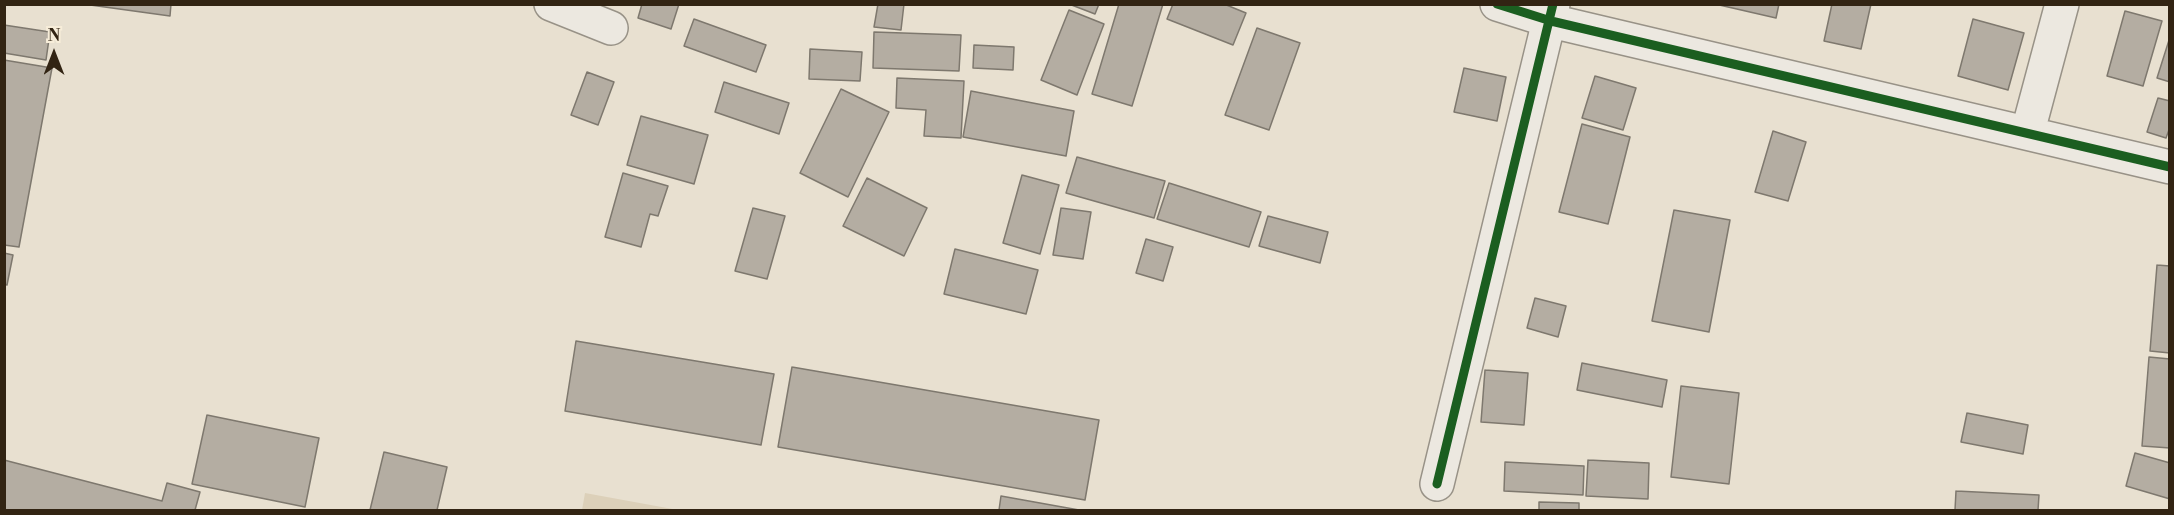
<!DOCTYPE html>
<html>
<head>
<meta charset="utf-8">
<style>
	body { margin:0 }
	#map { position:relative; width:2174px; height:515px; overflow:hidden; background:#e8e0d0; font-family:"Libre Bodoni",serif }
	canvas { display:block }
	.frame { position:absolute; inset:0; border:6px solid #322413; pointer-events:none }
	.north { position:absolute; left:24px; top:24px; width:60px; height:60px; -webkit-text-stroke:4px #f7edd9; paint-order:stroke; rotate:0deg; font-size:16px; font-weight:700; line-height:24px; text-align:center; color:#322413 }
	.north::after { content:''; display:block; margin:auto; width:21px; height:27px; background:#322413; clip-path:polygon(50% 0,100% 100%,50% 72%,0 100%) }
</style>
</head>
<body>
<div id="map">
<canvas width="2174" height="515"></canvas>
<div class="frame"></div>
<div class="north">N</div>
</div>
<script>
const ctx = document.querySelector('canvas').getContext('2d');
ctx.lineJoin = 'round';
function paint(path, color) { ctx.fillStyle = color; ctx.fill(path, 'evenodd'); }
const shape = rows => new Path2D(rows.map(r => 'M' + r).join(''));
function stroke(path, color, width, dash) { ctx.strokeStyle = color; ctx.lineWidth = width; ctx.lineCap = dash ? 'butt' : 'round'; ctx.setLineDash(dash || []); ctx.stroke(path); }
const green = shape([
	[585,493,678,510,582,510]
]);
const building = shape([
	[83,4,171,4,170,16,83,4],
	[642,4,679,4,671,29,638,18,642,4],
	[878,4,904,4,901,30,874,27,878,4],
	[1069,4,1099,4,1095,14,1069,4],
	[1119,4,1163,4,1132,106,1092,94,1119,4],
	[1173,4,1224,4,1246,13,1233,45,1167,19,1173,4],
	[1715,4,1779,4,1776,18,1715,4],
	[1832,4,1871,4,1861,49,1824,41,1832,4],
	[1069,10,1104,24,1077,95,1041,80,1069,10],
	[2125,11,2162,21,2143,86,2107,76,2125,11],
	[694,19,766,45,756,72,684,46,694,19],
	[1973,19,2024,33,2008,90,1958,76,1973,19],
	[4,25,50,32,46,60,4,53,4,25],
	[1257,28,1300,43,1269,130,1225,115,1257,28],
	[874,32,961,35,959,71,873,68,874,32],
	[2170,37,2170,82,2157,78,2170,37],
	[974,45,1014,47,1013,70,973,68,974,45],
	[810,49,862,52,860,81,809,79,810,49],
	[4,60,52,68,19,247,4,245,4,60],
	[1464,68,1506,77,1497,121,1454,112,1464,68],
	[587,72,614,82,598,125,571,115,587,72],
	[1595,76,1636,88,1623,130,1582,118,1595,76],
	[897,78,964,81,961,138,924,136,926,110,896,108,897,78],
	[724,82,789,103,779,134,715,112,724,82],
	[841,89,889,112,848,197,800,173,841,89],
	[971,91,1074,111,1066,156,963,137,971,91],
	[2158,98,2170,101,2170,127,2166,138,2147,132,2158,98],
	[641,116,708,135,694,184,627,165,641,116],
	[1582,124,1630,137,1608,224,1559,212,1582,124],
	[1773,131,1806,142,1788,201,1755,192,1773,131],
	[1077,157,1165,181,1154,218,1066,193,1077,157],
	[623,173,668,186,658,216,650,214,641,247,605,237,623,173],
	[1022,175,1059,185,1040,254,1003,243,1022,175],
	[867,178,927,208,904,256,843,226,867,178],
	[1169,183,1261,212,1249,247,1157,219,1169,183],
	[753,208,785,216,767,279,735,271,753,208],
	[1061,208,1091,212,1083,259,1053,255,1061,208],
	[1674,210,1730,220,1709,332,1652,321,1674,210],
	[1268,216,1328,232,1320,263,1259,246,1268,216],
	[1146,239,1173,247,1163,281,1136,273,1146,239],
	[955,249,1038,270,1026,314,944,294,955,249],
	[4,253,13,255,7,285,4,284,4,253],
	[2157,265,2170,266,2170,353,2150,351,2157,265],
	[1535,298,1566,306,1558,337,1527,328,1535,298],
	[576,341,774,374,761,445,565,411,576,341],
	[2149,357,2170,359,2170,448,2142,446,2149,357],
	[1582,363,1667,380,1662,407,1577,390,1582,363],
	[792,367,1099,420,1085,500,778,447,792,367],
	[1485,370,1528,373,1524,425,1481,422,1485,370],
	[1681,386,1739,393,1729,484,1671,477,1681,386],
	[1967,413,2028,425,2023,454,1961,442,1967,413],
	[207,415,319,438,305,507,192,484,207,415],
	[384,452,447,467,437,510,370,510,384,452],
	[2135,453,2170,463,2170,499,2126,486,2135,453],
	[4,460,162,501,167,483,200,492,195,510,4,510,4,460],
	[1588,460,1649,463,1648,499,1586,496,1588,460],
	[1505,462,1584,466,1583,495,1504,491,1505,462],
	[1956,491,2039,495,2038,510,1955,510,1956,491],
	[1001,496,1079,510,999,510,1001,496],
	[1539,502,1579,503,1579,510,1539,510,1539,502]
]);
const street = shape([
	[551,4,611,28],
	[1497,4,1551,21,2170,167],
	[2028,131,2062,4],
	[1437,484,1553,4]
]);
const cycleway = shape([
	[1497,4,1551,21,2170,167],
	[1437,484,1553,4]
]);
paint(green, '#dcd0b9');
paint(building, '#b4ada2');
stroke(building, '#7e786e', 1.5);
stroke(street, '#989287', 36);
stroke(street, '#ece8e0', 33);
stroke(cycleway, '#1b5e20', 9);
</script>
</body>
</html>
